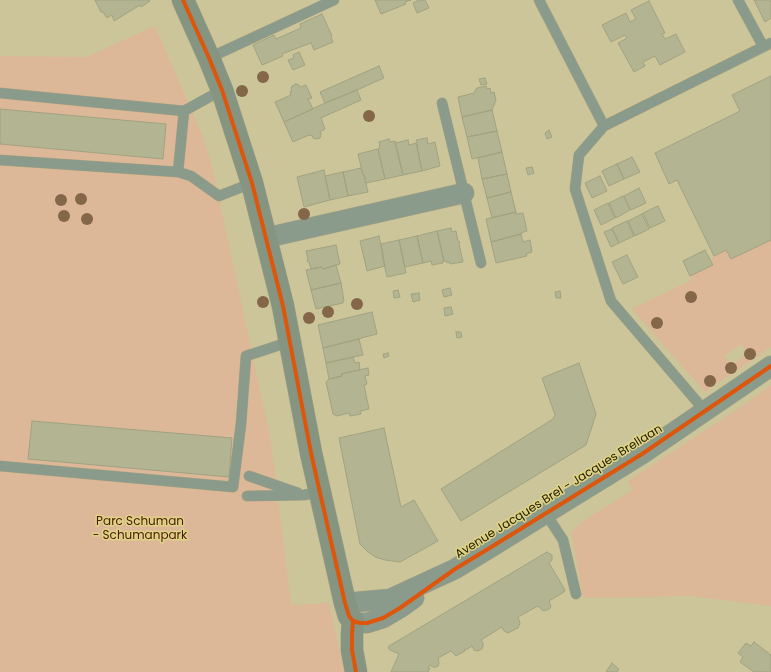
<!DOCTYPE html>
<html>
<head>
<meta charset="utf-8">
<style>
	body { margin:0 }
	canvas { display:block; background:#cbc599 }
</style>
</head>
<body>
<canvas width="771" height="672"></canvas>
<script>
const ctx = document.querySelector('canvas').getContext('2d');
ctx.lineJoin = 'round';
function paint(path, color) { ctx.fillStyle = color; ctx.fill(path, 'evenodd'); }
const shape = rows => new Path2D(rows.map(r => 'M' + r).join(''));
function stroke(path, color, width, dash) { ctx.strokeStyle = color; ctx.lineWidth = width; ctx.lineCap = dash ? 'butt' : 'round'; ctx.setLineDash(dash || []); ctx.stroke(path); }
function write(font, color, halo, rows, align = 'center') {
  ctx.font = font + ' Poppins,sans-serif'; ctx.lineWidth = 3; ctx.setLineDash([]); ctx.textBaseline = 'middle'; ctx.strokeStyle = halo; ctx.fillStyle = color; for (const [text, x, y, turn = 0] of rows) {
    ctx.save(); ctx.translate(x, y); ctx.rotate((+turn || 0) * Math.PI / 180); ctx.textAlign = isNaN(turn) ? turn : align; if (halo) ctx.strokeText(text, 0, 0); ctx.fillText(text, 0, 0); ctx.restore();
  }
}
const green = shape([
	[155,26,203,137,212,166,271,442,291,605,329,603,344,672,0,672,0,56,86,57],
	[771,240,771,347,705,392,632,309,692,280,690,276,714,265,711,260,714,256,726,250,731,259],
	[741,344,748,353,731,365,724,356],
	[771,385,771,606,690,596,583,598,571,532,584,520,633,490,628,481,744,405]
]);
const building = shape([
	[95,0,149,0,150,1,141,7,140,5,114,21,112,15,107,18,103,12,101,12,95,0],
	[375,0,411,0,405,2,406,4,381,14,375,0],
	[419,0,425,0,429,8,417,13,413,3,419,0],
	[754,0,770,0,771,3,771,18,765,22,754,0],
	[649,1,665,33,662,34,665,39,676,34,685,52,660,65,655,56,643,62,645,66,634,72,618,43,627,38,625,35,611,42,602,25,626,13,630,22,636,19,631,10,649,1],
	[322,14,332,36,331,37,333,42,314,50,311,43,308,44,282,54,283,56,262,65,253,45,274,35,276,39,301,28,300,24,322,14],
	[299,52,305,65,293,70,288,60,294,58,293,55,299,52],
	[379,66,384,78,357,90,325,103,320,92,379,66],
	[771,76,771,240,731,259,726,250,714,256,677,180,669,184,655,153,740,111,732,95,771,76],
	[485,78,487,84,481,85,479,79,485,78],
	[296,84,299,85,300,87,306,85,312,98,308,99,313,109,284,122,275,102,291,95,290,92,292,91,291,89,292,86,296,84],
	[486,86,487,89,490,88,491,93,494,92,496,100,492,110,462,117,458,97,474,93,477,88,486,86],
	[357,90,361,100,321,118,325,129,320,132,321,134,320,138,316,139,313,138,312,135,310,136,309,135,293,142,284,122,325,103,357,90],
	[0,109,166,124,163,159,0,144,0,109],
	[492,110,497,131,467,137,462,117,492,110],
	[549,130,552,137,547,139,545,133,549,130],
	[497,131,502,152,472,159,467,137,497,131],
	[427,138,428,144,435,142,440,166,422,171,417,146,418,146,416,140,427,138],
	[389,139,390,142,395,141,403,175,385,179,378,149,380,148,379,142,389,139],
	[408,140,409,145,416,143,422,171,403,175,395,143,408,140],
	[378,149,385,179,366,183,364,175,363,175,358,154,378,149],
	[502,152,507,174,482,179,478,158,502,152],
	[632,157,640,172,624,179,617,164,632,157],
	[617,164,624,179,609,186,602,171,617,164],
	[532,167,534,173,528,175,526,168,532,167],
	[361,168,363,175,364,175,368,192,348,196,343,172,361,168],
	[324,170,330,200,304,207,297,177,324,170],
	[343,172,348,196,330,200,325,176,343,172],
	[507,174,511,192,487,198,482,179,507,174],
	[600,176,607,191,592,198,585,183,600,176],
	[639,188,646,203,631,210,624,196,639,188],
	[511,192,516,212,492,218,487,198,511,192],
	[623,196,630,210,616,218,609,203,623,196],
	[608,203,615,218,601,225,594,210,608,203],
	[658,206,665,221,650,228,643,213,658,206],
	[516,212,516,214,523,213,527,231,521,233,521,234,491,242,486,219,516,212],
	[642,214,649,229,635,236,628,221,642,214],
	[627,221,634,236,619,243,612,228,627,221],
	[451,228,452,232,456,231,458,241,460,242,459,244,463,262,450,264,449,262,447,263,446,261,444,261,437,231,451,228],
	[612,229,619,243,611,247,604,232,612,229],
	[437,231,444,261,443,261,443,263,432,265,431,261,423,263,417,236,437,231],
	[521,234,523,242,530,240,532,252,526,254,527,256,496,263,491,242,521,234],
	[379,236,385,266,367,271,360,241,379,236],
	[417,236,423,263,405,267,399,240,417,236],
	[399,240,406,273,387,277,382,255,383,255,381,244,399,240],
	[336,245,340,264,323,269,322,267,311,269,309,262,307,261,308,259,306,251,336,245],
	[705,250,713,265,690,276,683,261,705,250],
	[627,255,638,277,623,284,612,262,627,255],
	[336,265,341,283,311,290,306,270,322,267,323,269,336,265],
	[341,283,344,301,343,302,343,303,316,309,311,290,341,283],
	[450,288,452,295,444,297,442,290,450,288],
	[398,290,400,297,394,298,393,291,398,290],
	[560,291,561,298,556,298,555,292,560,291],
	[419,293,420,300,413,302,411,294,419,293],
	[451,307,453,314,445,316,444,308,451,307],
	[372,312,377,334,323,348,318,325,372,312],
	[456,332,461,332,462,337,457,338,456,332],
	[359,339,363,355,326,363,323,348,359,339],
	[388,353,389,356,384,358,383,354,388,353],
	[353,357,355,363,359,362,360,370,341,374,342,376,329,379,326,363,353,357],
	[579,363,596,414,586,445,461,521,441,489,553,419,555,415,542,378,579,363],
	[368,368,369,375,365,376,367,384,364,385,369,409,360,411,361,414,350,416,349,413,337,416,333,414,326,382,329,379,342,376,341,374,368,368],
	[32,421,232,438,229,477,28,459,32,421],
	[384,428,401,507,414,500,438,541,400,562,385,560,375,557,367,551,360,544,339,438,384,428],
	[547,552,552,555,552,560,549,563,565,590,564,592,549,601,551,607,549,609,544,611,542,610,538,606,518,617,520,623,518,628,508,633,504,631,502,627,481,640,483,643,483,646,482,649,480,650,477,651,474,650,472,646,466,650,466,649,464,650,465,651,456,656,451,651,438,658,439,663,438,666,436,667,433,667,430,665,428,668,430,668,428,672,391,672,399,654,390,650,388,648,389,646,547,552],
	[754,642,771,655,771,672,754,672,740,662,743,657,738,653,746,643,751,646,754,642],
	[612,663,619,669,617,672,606,672,612,663]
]);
const lane = shape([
	[539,0,604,126],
	[738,0,763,46],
	[209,58,334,0],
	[0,93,184,111,222,90],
	[442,103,481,263],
	[0,160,178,172,184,111],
	[178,172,191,176,219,196,252,183],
	[705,411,611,301,575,189,579,155,604,126,771,43],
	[0,466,233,487,241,424,246,356,289,342],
	[249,476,298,493],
	[247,496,304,495,320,492],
	[546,514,563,540,576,594]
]);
const street = shape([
	[265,238,464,193],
	[345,603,390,599,455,569,488,549,642,454,705,411,771,366],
	[353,621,360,623,367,623,383,618,400,608,414,598]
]);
const secondary = shape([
	[183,0,209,58,222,90,252,183,283,306,311,453,345,603,349,616,353,621,352,634,352,650,356,672]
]);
const cycleway = shape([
	[183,0,209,58,222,90,252,183,283,306,311,453,345,603,349,616,353,621,352,634,352,650,356,672],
	[353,621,360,623,367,623,383,618,400,608,455,569,488,549,642,454,705,411,771,366]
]);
const trees = [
	[263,77],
	[242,91],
	[369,116],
	[81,199],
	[61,200],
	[304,214],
	[64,216],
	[87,219],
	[691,297],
	[263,302],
	[357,304],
	[328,312],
	[309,318],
	[657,323],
	[750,354],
	[731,368],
	[710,381]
];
const streetNames = [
	["Avenue Jacques Brel - Jacques Brellaan",559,492,-32]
];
const parkNames = [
	["Parc Schuman",140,522],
	["- Schumanpark",140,536]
];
paint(green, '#dcb898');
paint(building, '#b3b492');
stroke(building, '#a1a280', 1);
stroke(lane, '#a9a482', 11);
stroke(street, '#a9a482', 21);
stroke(secondary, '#a9a482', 23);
stroke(lane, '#8a9a8b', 10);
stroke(street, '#8a9a8b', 20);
stroke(secondary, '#859581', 22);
stroke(cycleway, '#de560b', 4);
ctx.fillStyle = '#836748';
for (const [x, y] of trees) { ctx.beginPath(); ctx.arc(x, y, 6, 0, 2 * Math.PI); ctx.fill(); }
write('12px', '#252000', '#e0d484', streetNames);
write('12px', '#481a06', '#e0d484', parkNames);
</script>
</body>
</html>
